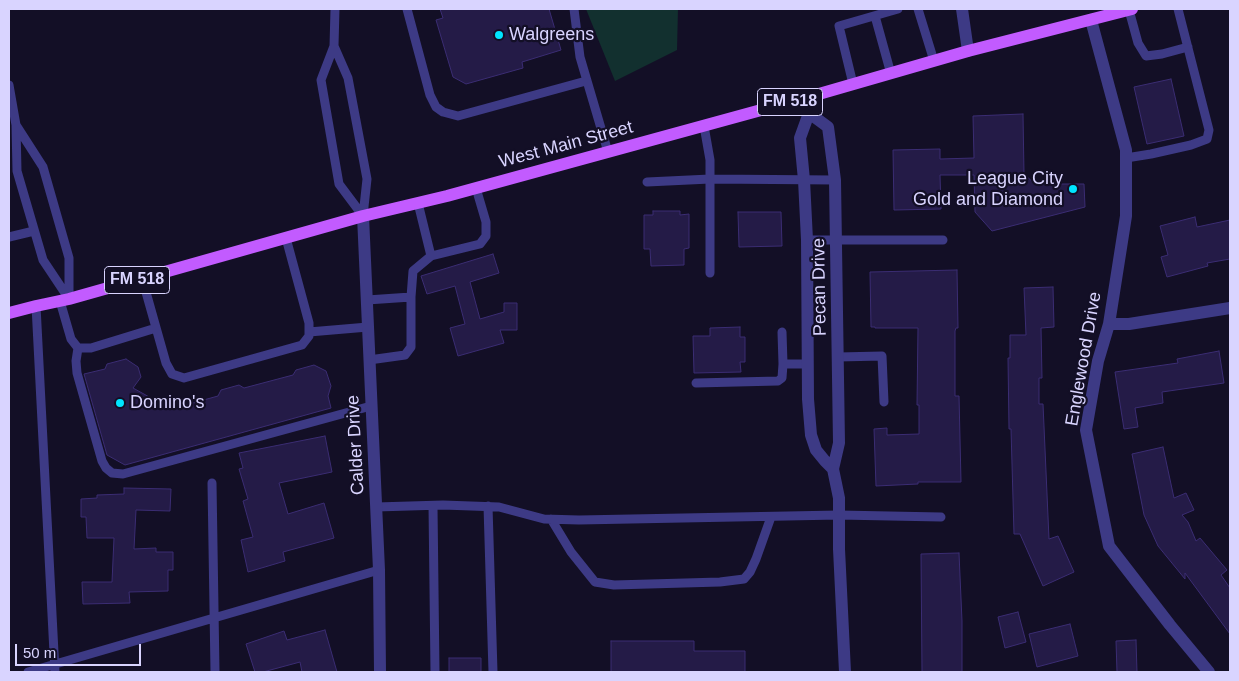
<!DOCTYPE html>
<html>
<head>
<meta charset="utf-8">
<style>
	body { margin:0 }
	#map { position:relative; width:1239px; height:681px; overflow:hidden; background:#130f26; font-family:Arial,sans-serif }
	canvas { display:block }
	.frame { position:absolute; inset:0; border:10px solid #d9d4ff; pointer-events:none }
	.scale { position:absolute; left:15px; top:644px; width:126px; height:22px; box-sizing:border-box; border:2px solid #d9d4ff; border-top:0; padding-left:6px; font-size:15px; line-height:18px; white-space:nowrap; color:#d9d4ff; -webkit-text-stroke:4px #130f26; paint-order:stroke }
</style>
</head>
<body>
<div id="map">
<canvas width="1239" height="681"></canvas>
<div class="frame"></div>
<div class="scale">50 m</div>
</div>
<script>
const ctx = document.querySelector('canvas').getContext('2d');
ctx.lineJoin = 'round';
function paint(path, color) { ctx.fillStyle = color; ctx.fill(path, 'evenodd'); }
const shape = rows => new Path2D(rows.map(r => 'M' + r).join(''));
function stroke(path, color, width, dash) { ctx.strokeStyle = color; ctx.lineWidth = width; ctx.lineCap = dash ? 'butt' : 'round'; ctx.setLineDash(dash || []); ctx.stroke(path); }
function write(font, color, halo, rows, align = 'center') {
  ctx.font = font + ' Arial,sans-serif'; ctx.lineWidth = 4.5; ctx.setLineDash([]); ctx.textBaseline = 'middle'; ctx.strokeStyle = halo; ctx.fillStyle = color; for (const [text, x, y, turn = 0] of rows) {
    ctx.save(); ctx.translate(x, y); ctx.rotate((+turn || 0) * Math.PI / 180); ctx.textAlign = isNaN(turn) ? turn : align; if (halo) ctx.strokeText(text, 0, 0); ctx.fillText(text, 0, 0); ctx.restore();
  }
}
const green = shape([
	[586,9,678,9,677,50,615,81]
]);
const building = shape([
	[440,9,549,9,561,50,522,62,523,68,466,84,453,77,436,20,443,18,440,9],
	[1171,79,1184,136,1147,144,1134,87,1171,79],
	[1023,114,1024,174,1035,184,1084,184,1085,207,992,231,975,212,974,175,940,175,941,209,894,210,893,150,940,149,940,159,974,158,973,116,1023,114],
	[653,211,680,211,680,215,689,214,689,248,684,249,684,265,651,266,650,249,644,249,644,215,653,215,653,211],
	[738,212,781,212,782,246,739,247,738,212],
	[1195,217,1197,227,1230,220,1230,259,1207,263,1208,266,1167,277,1161,257,1168,255,1160,226,1195,217],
	[493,254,499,273,470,282,480,319,504,312,504,303,517,303,517,330,500,330,504,343,458,356,450,328,465,324,455,286,427,294,421,276,493,254],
	[957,270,958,328,956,328,955,331,955,396,959,396,961,482,918,482,918,484,876,486,874,429,887,428,887,435,919,434,919,405,917,405,918,328,875,328,875,327,871,327,870,272,957,270],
	[1053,287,1054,327,1041,328,1042,378,1039,378,1039,404,1043,404,1049,539,1058,536,1074,572,1043,586,1020,534,1014,534,1011,429,1009,429,1008,358,1010,358,1010,335,1026,335,1024,288,1053,287],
	[740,327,740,337,745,337,745,362,740,362,741,372,694,373,693,336,710,336,710,328,740,327],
	[1219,351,1224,383,1162,392,1163,403,1135,408,1138,427,1124,429,1115,372,1178,363,1177,359,1219,351],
	[126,359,138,367,141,377,133,388,171,409,218,396,221,390,239,385,244,388,293,375,296,370,314,365,326,371,331,386,328,396,331,408,125,465,107,455,84,374,105,369,107,364,126,359],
	[325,436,332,472,279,483,288,514,324,503,334,538,283,552,285,561,248,572,241,540,253,537,243,501,248,499,239,469,243,468,239,453,325,436],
	[1163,447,1174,498,1186,493,1194,510,1182,515,1188,522,1196,541,1200,538,1227,570,1221,575,1230,588,1230,634,1185,573,1185,579,1158,546,1144,515,1132,454,1163,447],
	[124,488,171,489,170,511,136,510,134,549,156,548,156,552,173,552,173,570,168,570,168,591,129,592,130,603,83,604,82,582,112,582,114,538,87,538,86,517,81,517,81,499,97,498,97,495,124,494,124,488],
	[959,553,962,621,962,672,922,672,921,554,959,553],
	[1018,612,1026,642,1005,648,998,617,1018,612],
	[1070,624,1078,656,1037,667,1029,634,1070,624],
	[325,630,337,672,302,672,300,662,263,672,255,672,246,644,284,631,287,640,325,630],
	[1136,640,1137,672,1117,672,1116,641,1136,640],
	[611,641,694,641,694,651,745,651,745,672,611,672,611,641],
	[449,658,481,658,481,672,449,672,449,658]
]);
const service = shape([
	[335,9,334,46,321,80,339,184,363,216],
	[407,9,430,95,436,107,443,112,458,116,586,81],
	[574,9,580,57,608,152],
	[918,9,934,61],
	[1129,10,1138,43,1146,56,1162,54,1188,47],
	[875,16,891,74],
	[334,46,348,78,367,179,363,216],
	[853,84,839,26,898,9],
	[9,85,16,125,17,171,43,260,69,299],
	[16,125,43,167,69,258,69,299],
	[704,126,710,160,710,273],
	[1126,158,1151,154,1191,145,1207,139,1209,130,1178,9],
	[647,182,710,179,835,180],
	[418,203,431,256],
	[9,237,34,231],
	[807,240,943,240],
	[142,278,166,363,172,374,184,378,302,345,309,336,309,323,286,238],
	[367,300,411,297],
	[60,301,71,339,78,348,91,348,156,328],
	[36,306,55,672],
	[309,332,368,327],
	[782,332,783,364,808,364],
	[78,348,76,361,77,373,102,461,106,468,112,473,123,474,371,406],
	[838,357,882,356,884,402],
	[369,360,405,355,411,347,411,297,413,271,431,256,480,244,486,236,486,222,476,188],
	[696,383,778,381,782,378,783,364],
	[212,483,215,672],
	[433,506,435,672],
	[488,506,493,672],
	[376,507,443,505,499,507,544,519,579,520,839,515,941,517],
	[551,519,571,552,595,582,614,585,720,582,744,579,750,572,756,559,771,517],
	[28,672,379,570]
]);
const minor = shape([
	[962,9,968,51],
	[1091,20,1126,150,1126,216,1109,324,1098,361,1086,430,1109,546,1170,625,1209,672],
	[807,106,809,113,800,138,804,180,807,240,808,399,811,435,816,450,825,461,833,469],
	[809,113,828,127,835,180,839,443,833,469,839,498,839,549,845,672],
	[1109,324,1129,324,1230,308]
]);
const tertiary = shape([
	[363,216,379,570,380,672]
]);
const primary = shape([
	[9,313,36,306,69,299,363,216,447,196,805,98,968,51,1132,9]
]);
const markers = [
	[499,35,5,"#00e5ff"],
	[1073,189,5,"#00e5ff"],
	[120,403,5,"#00e5ff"]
];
const shields = [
	[790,102,65],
	[137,280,65]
];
const shieldNames = [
	["FM 518",790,102],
	["FM 518",137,280]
];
const poiNames = [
	["Walgreens",509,35],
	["League City",1063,179,"right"],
	["Gold and Diamond",1063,200,"right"],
	["Domino's",130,403]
];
const streetNames = [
	["West Main Street",566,145,-15],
	["Pecan Drive",820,287,-91],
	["Englewood Drive",1084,359,-80],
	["Calder Drive",356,445,-93]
];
paint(green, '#12302f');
paint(building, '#241b47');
stroke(building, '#3b2d73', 1);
stroke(service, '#3d3a85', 9);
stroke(minor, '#3d3a85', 12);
stroke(tertiary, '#3d3a85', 12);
stroke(primary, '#c25bff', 12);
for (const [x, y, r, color] of markers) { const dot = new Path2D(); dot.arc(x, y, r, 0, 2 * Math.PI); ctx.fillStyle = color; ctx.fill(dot); stroke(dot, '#130f26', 2); }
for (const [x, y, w] of shields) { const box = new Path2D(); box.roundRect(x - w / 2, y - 13.5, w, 27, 4); ctx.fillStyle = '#130f26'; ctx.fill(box); stroke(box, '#d9d4ff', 1); }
write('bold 16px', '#d9d4ff', null, shieldNames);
write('18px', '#d9d4ff', '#130f26', poiNames, 'left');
write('18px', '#d9d4ff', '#130f26', streetNames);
</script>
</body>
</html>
